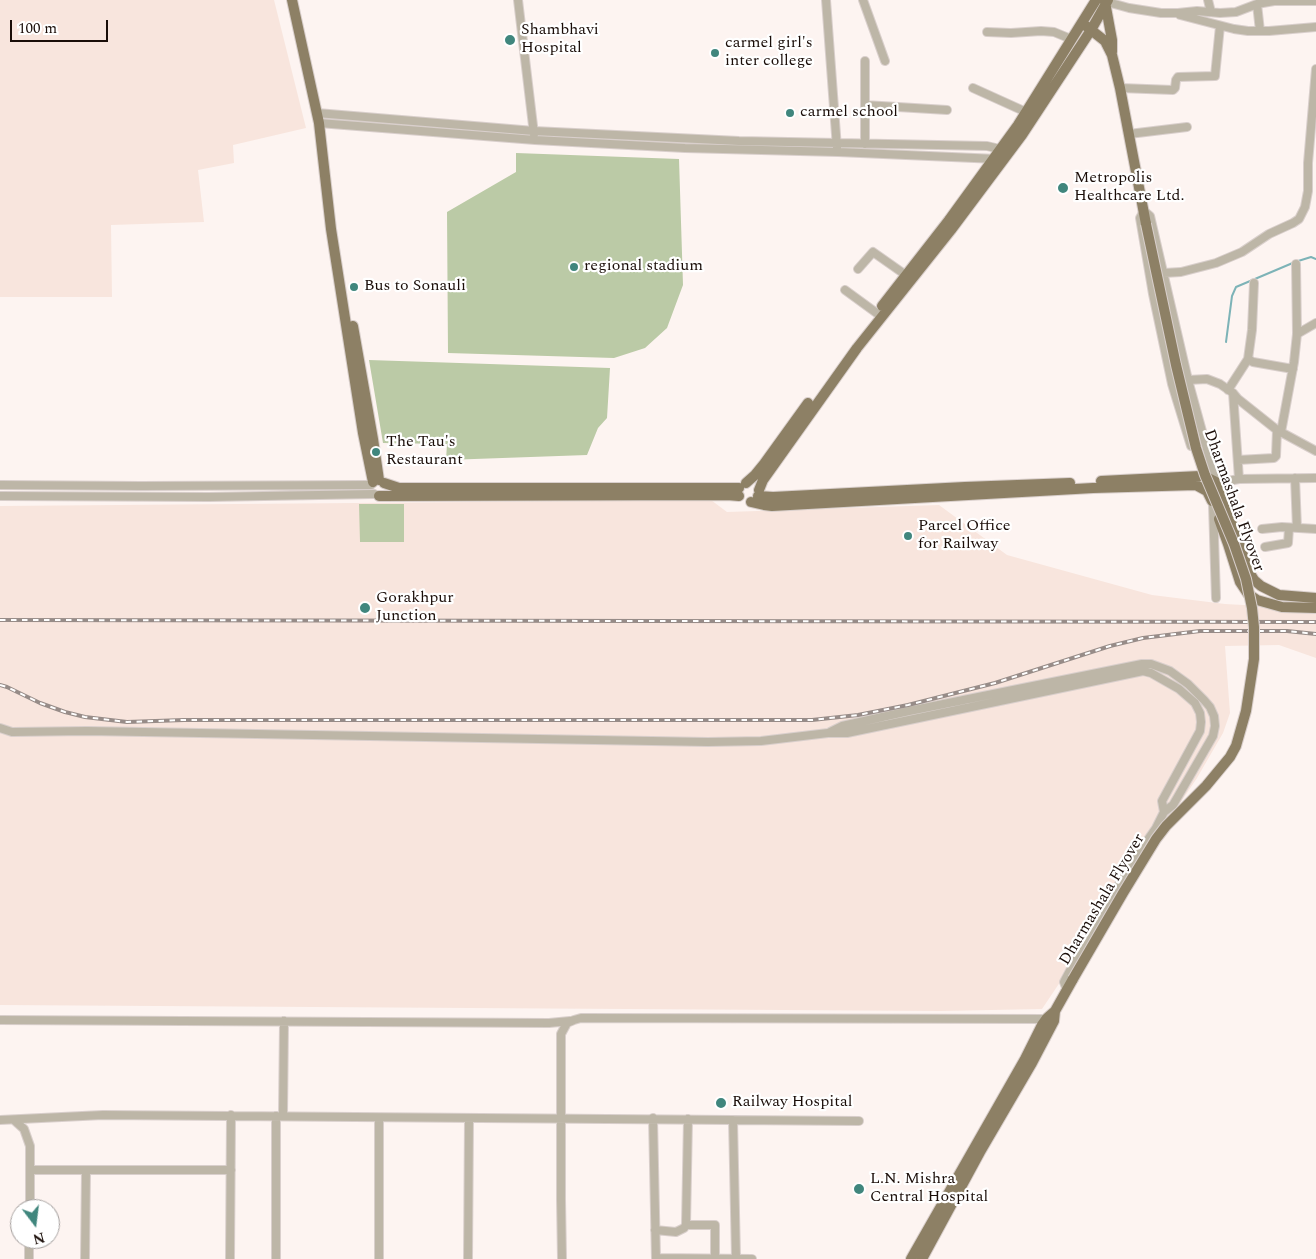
<!DOCTYPE html>
<html>
<head>
<meta charset="utf-8">
<style>
	body { margin:0 }
	#map { position:relative; width:1316px; height:1259px; overflow:hidden; background:#fdf4f1; font-family:Spectral,serif }
	canvas { display:block }
	.north { position:absolute; left:10px; top:1199px; width:50px; height:50px; box-sizing:border-box; background:#fff; border:1px solid #a39e9c; border-radius:50%; rotate:165deg; font-size:14px; font-weight:700; line-height:20px; text-align:center; color:#1a0d08 }
	.north::after { content:''; display:block; margin:auto; width:18px; height:22px; background:#40867d; clip-path:polygon(50% 0,100% 100%,50% 72%,0 100%) }
	.scale { position:absolute; left:10px; top:20px; width:98px; height:22px; box-sizing:border-box; border:2px solid #1a0d08; border-top:0; padding-left:6px; font-size:15px; line-height:18px; white-space:nowrap; color:#1a0d08; -webkit-text-stroke:4px #fff; paint-order:stroke }
</style>
</head>
<body>
<div id="map">
<canvas width="1316" height="1259"></canvas>
<div class="north">N</div>
<div class="scale">100 m</div>
</div>
<script>
const ctx = document.querySelector('canvas').getContext('2d');
ctx.lineJoin = 'round';
function paint(path, color) { ctx.fillStyle = color; ctx.fill(path, 'evenodd'); }
const shape = rows => new Path2D(rows.map(r => 'M' + r).join(''));
function stroke(path, color, width, dash) { ctx.strokeStyle = color; ctx.lineWidth = width; ctx.lineCap = dash ? 'butt' : 'round'; ctx.setLineDash(dash || []); ctx.stroke(path); }
function write(font, color, halo, rows, align = 'center') {
  ctx.font = font + ' Spectral,serif'; ctx.lineWidth = 4.5; ctx.setLineDash([]); ctx.textBaseline = 'middle'; ctx.strokeStyle = halo; ctx.fillStyle = color; for (const [text, x, y, turn = 0] of rows) {
    ctx.save(); ctx.translate(x, y); ctx.rotate((+turn || 0) * Math.PI / 180); ctx.textAlign = isNaN(turn) ? turn : align; if (halo) ctx.strokeText(text, 0, 0); ctx.fillText(text, 0, 0); ctx.restore();
  }
}
const built = shape([
	[0,0,274,0,306,128,233,145,234,163,198,170,204,222,111,225,112,297,0,297],
	[711,500,727,512,939,505,1007,555,1152,595,1225,604,1316,609,1316,658,1279,645,1225,646,1230,713,1223,733,1197,778,1042,1009,940,1011,0,1005,0,506]
]);
const green = shape([
	[516,153,679,159,683,285,667,328,645,348,614,358,448,353,447,212,516,172],
	[369,360,610,368,607,418,598,428,587,455,446,460,447,444,383,443],
	[359,504,404,504,404,542,360,542]
]);
const stream = shape([
	[1226,342,1232,296,1236,287,1295,262,1311,257,1316,259]
]);
const minor = shape([
	[518,0,534,134],
	[826,0,837,148],
	[863,0,885,61],
	[1208,0,1211,12],
	[1107,2,1129,8,1161,13,1178,13,1197,11,1220,13,1236,12,1257,4,1274,1,1316,1],
	[1257,4,1260,31],
	[1180,15,1234,29,1248,31,1269,31,1316,27],
	[987,32,1011,33,1041,31,1054,32,1071,39],
	[865,61,865,144],
	[973,88,1026,112],
	[1120,88,1173,90,1175,88,1176,80,1178,77,1215,76,1220,26],
	[865,105,947,110],
	[317,113,534,131,739,141,987,146,1004,150],
	[319,123,535,140,685,148,838,152,997,159],
	[1129,134,1187,127],
	[858,269,873,252,910,278],
	[1164,273,1181,272,1216,263,1242,252,1269,234,1293,223,1299,219,1305,207,1308,191,1308,163,1316,69],
	[845,290,882,317],
	[1297,334,1316,323],
	[1248,359,1253,362,1293,369],
	[1183,381,1188,380,1207,379,1220,384,1233,393,1238,399,1277,430,1316,451],
	[1228,390,1248,359,1252,330,1254,283],
	[1233,393,1239,479],
	[1281,432,1294,362,1297,334,1296,264],
	[1191,446,1172,384,1153,294,1140,218,1144,211,1150,216,1188,380,1216,482],
	[1238,460,1274,458,1276,456,1277,430],
	[1295,478,1297,528],
	[1217,483,1239,479,1316,478],
	[0,485,141,486,371,485],
	[0,496,209,497,374,494],
	[1213,505,1216,598],
	[1262,529,1282,527,1316,529],
	[1265,547,1288,543,1289,528],
	[0,728,12,732,87,731,708,742,761,741,828,733,847,733,1143,671,1151,673,1179,689,1195,703,1200,713,1201,722,1200,731,1162,801,1164,812],
	[830,732,842,726,909,711,1142,664,1151,664,1170,671,1188,684,1204,700,1210,707,1214,716,1215,726,1213,736,1173,805,1164,812,1156,828,1133,861,1094,926,1065,980,1064,982,1067,990],
	[0,1020,549,1023,570,1021],
	[283,1116,284,1021],
	[379,1118,379,1259],
	[653,1118,656,1259],
	[688,1119,686,1225,715,1225,715,1258],
	[0,1120,103,1115,859,1121],
	[14,1120,24,1129,30,1146,30,1209],
	[733,1120,736,1258],
	[30,1170,231,1170],
	[655,1230,676,1232,684,1228,686,1225],
	[656,1258,752,1259],
	[29,1259,29,1239],
	[85,1259,86,1170],
	[230,1259,231,1115],
	[276,1259,276,1116],
	[468,1259,469,1118],
	[562,1259,561,1199,561,1034,567,1023,574,1020,581,1018,1049,1019]
]);
const major = shape([
	[292,0,319,123,331,229,363,433,373,482],
	[1105,2,1112,40,1112,52],
	[1086,26,1105,41,1112,55,1120,88,1146,224],
	[882,306,949,220,1018,125,1096,0],
	[353,326,373,439,379,480],
	[1101,481,1200,476,1204,476,1216,482,1220,490,1249,572,1254,580,1261,586,1279,595,1316,598],
	[384,483,399,488,739,488],
	[746,483,755,475,764,464,808,403],
	[759,490,763,480,857,348,951,230,1022,135,1091,30,1108,0],
	[379,496,727,495,739,496],
	[758,496,773,497,965,487,1070,483],
	[751,502,764,505,772,506,1093,488,1196,485,1207,491,1212,501],
	[1219,519,1228,544,1240,582,1248,594,1257,600,1282,607,1316,608],
	[911,1259,1025,1059,1042,1025,1047,1018,1055,1011],
	[922,1259,980,1152,1032,1063,1054,1021,1055,1011,1073,979]
]);
const rail = shape([
	[0,620,1316,622],
	[0,685,7,687,40,703,65,712,85,717,127,722,184,720,812,720,858,715,908,705,995,683,1110,646,1143,638,1200,631,1287,631,1316,634]
]);
const majorBridge = shape([
	[1073,979,1123,893,1156,839,1166,826,1206,786,1230,757,1236,746,1246,711,1254,659,1254,627,1252,608,1246,579,1234,544,1205,475,1196,448,1176,365,1146,224]
]);
const markers = [
	[510,40,6,"#40867d"],
	[715,53,5,"#40867d"],
	[790,113,5,"#40867d"],
	[1063,188,6,"#40867d"],
	[574,267,5,"#40867d"],
	[354,287,5,"#40867d"],
	[376,452,5,"#40867d"],
	[908,536,5,"#40867d"],
	[365,608,6,"#40867d"],
	[721,1103,6,"#40867d"],
	[859,1189,6,"#40867d"]
];
const poiNames = [
	["Shambhavi",521,31],
	["Hospital",521,49],
	["carmel girl's",725,44],
	["inter college",725,62],
	["carmel school",800,113],
	["Metropolis",1074,179],
	["Healthcare Ltd.",1074,197],
	["regional stadium",584,267],
	["Bus to Sonauli",364,287],
	["The Tau's",386,443],
	["Restaurant",386,461],
	["Parcel Office",918,527],
	["for Railway",918,545],
	["Gorakhpur",376,599],
	["Junction",376,617],
	["Railway Hospital",732,1103],
	["L.N. Mishra",870,1180],
	["Central Hospital",870,1198]
];
const streetNames = [
	["Dharmashala Flyover",1233,501,70],
	["Dharmashala Flyover",1103,900,-59]
];
paint(built, '#f8e5dd');
paint(green, '#bbcaa6');
stroke(stream, '#7db3b7', 2);
stroke(minor, '#d9cfcc', 10);
stroke(major, '#d9cfcc', 12);
stroke(minor, '#bdb6a7', 8);
stroke(major, '#8d8065', 10);
stroke(rail, '#978c88', 4);
stroke(rail, '#fff', 2, [5.5]);
stroke(majorBridge, '#d9cfcc', 12, []);
stroke(majorBridge, '#8d8065', 10);
for (const [x, y, r, color] of markers) { const dot = new Path2D(); dot.arc(x, y, r, 0, 2 * Math.PI); ctx.fillStyle = color; ctx.fill(dot); stroke(dot, '#fff', 2); }
write('16px', '#1a0d08', '#fff', poiNames, 'left');
write('16px', '#1a0d08', '#fff', streetNames);
</script>
</body>
</html>
